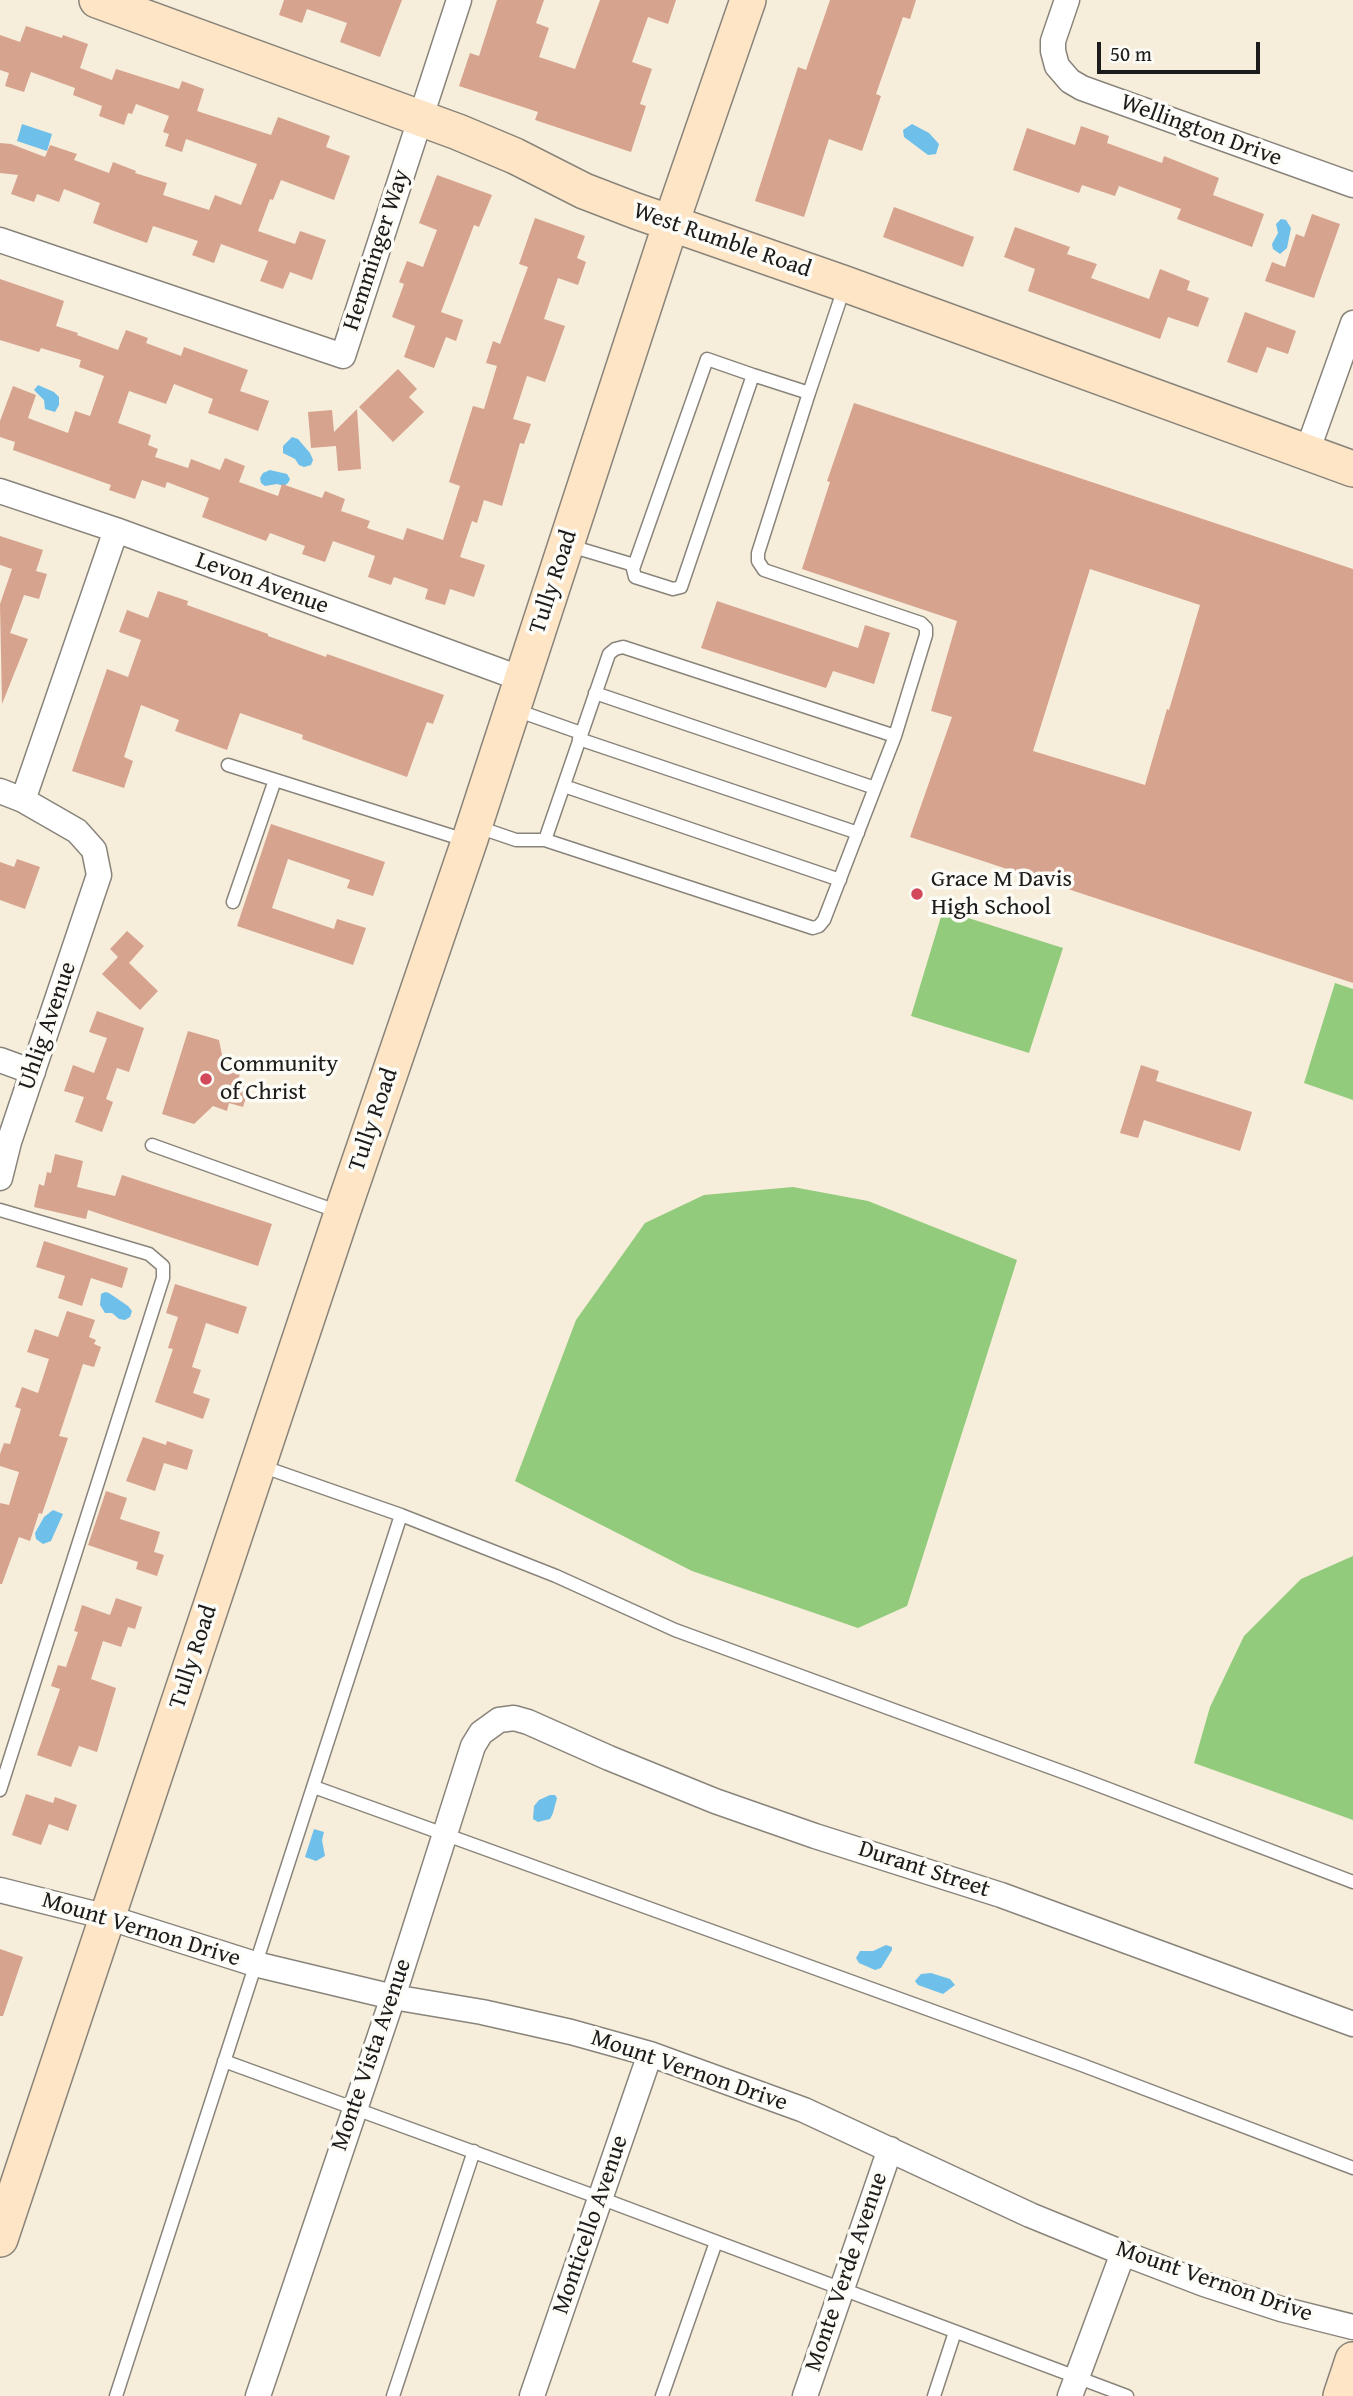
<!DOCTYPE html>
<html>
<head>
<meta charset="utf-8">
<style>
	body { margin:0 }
	#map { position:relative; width:1353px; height:2396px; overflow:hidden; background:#f6edda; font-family:"Gentium Book Plus",serif }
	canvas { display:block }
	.scale { position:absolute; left:1097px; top:42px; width:163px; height:32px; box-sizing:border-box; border:4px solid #1c1c1c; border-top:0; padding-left:9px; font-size:21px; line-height:24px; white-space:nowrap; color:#1c1c1c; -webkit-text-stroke:5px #fdfcf7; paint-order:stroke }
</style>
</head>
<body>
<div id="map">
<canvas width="1353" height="2396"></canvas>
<div class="scale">50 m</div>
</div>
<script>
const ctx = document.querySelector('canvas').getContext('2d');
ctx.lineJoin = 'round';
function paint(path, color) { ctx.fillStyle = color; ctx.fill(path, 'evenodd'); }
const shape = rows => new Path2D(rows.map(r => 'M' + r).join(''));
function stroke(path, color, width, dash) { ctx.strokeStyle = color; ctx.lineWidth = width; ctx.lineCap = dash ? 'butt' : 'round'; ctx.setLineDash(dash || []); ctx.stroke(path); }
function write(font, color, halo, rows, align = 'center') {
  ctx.font = font + ' "Gentium Book Plus",serif'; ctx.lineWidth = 7; ctx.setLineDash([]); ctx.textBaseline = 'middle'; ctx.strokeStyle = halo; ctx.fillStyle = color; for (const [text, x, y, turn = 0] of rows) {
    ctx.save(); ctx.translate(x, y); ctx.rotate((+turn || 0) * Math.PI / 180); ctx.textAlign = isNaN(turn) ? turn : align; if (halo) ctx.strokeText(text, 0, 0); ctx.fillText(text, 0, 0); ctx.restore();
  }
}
const green = shape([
	[943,910,1063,948,1029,1053,911,1016],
	[1335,983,1353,989,1353,1100,1304,1083],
	[793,1187,868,1201,1017,1260,907,1606,858,1628,692,1571,515,1481,576,1320,645,1223,704,1195],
	[1353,1556,1353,1820,1194,1763,1210,1707,1244,1636,1301,1579]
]);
const water = shape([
	[22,124,52,134,47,151,17,141],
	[912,124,929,133,939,144,936,154,928,155,904,137,903,130],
	[1281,219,1286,220,1291,228,1287,248,1280,254,1273,249,1272,244,1278,233,1276,224],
	[38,385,54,392,59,397,59,405,55,412,45,409,44,400,34,390],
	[292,437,298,439,310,453,313,460,311,465,304,467,299,465,295,459,283,453,283,446],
	[270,470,287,474,290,479,288,483,284,486,277,484,265,486,261,483,260,478,263,473],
	[105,1292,109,1293,128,1306,132,1311,130,1317,125,1320,119,1319,112,1313,105,1313,100,1305,101,1294],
	[53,1510,63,1514,51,1541,43,1544,36,1539,35,1533,44,1517],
	[550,1795,555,1795,557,1798,553,1813,550,1819,538,1822,533,1819,534,1806,539,1800],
	[314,1829,324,1832,322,1840,325,1856,316,1861,305,1857],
	[886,1945,892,1947,892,1950,881,1968,875,1970,859,1963,856,1958,860,1951,873,1951],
	[931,1973,950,1979,955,1985,943,1994,918,1985,915,1981,921,1974]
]);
const building = shape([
	[284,0,402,0,380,57,340,42,347,23,307,9,302,23,279,15],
	[497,0,544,0,536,23,549,28,539,57,575,69,600,0,676,0,668,24,648,17,632,62,652,69,640,104,646,106,631,152,535,120,538,112,459,86,470,53,479,56],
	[830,0,916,0,910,19,903,17,876,94,881,96,862,151,829,139,804,217,755,201,798,67,806,70],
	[26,26,62,38,63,35,88,44,80,68,112,80,116,69,179,89,182,81,204,89,197,111,271,135,278,117,330,136,326,147,350,156,334,200,281,180,273,200,270,199,258,231,295,244,300,231,326,240,312,280,290,272,283,289,260,281,268,261,221,244,214,263,192,255,198,241,153,226,147,243,114,231,93,223,100,203,64,189,59,202,37,194,34,202,11,194,18,175,0,173,0,143,11,144,45,157,50,145,77,154,74,160,109,173,113,162,136,171,135,173,167,183,163,195,209,210,215,195,241,205,257,164,186,139,182,152,165,146,169,134,163,132,169,116,136,104,132,114,128,113,124,125,99,116,102,106,73,95,75,88,31,72,24,92,5,86,9,73,0,70,0,35,20,42],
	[1081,126,1109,136,1107,143,1162,163,1164,156,1219,178,1213,195,1264,214,1252,247,1177,219,1181,209,1119,186,1115,196,1082,185,1079,193,1013,170,1027,128,1075,145],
	[437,175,492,195,479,227,474,225,441,312,463,320,456,341,446,337,434,368,404,357,415,326,392,317,404,284,399,282,407,261,423,267,437,230,419,223],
	[894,207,974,237,963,267,883,237],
	[1312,214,1340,224,1314,298,1265,281,1272,262,1285,267,1296,234,1304,237],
	[535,218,585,236,577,258,586,262,578,285,558,278,544,319,565,326,545,382,527,376,513,419,531,424,524,444,520,443,502,506,484,500,477,523,472,521,460,557,485,565,474,597,450,589,445,605,425,599,428,589,394,577,391,585,368,577,375,556,333,541,325,562,302,554,305,546,270,533,266,541,202,517,209,498,167,482,165,488,142,480,135,499,109,490,111,485,13,450,15,442,0,437,0,421,13,386,36,395,28,418,68,433,75,411,90,416,104,376,79,367,81,360,41,348,39,352,0,340,0,279,64,301,56,326,78,333,77,335,118,350,126,330,148,338,146,343,181,356,184,347,248,370,240,391,269,401,258,431,208,413,213,399,174,384,166,404,129,391,118,423,151,435,148,445,158,449,155,457,188,468,191,459,220,470,225,458,245,466,239,482,278,496,282,484,322,498,325,491,345,499,341,511,370,521,367,528,403,540,407,528,443,540,460,486,449,482,473,406,484,409,497,366,486,363,493,341,500,344,528,267,519,264],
	[1015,227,1070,247,1067,254,1097,264,1091,278,1149,299,1160,269,1190,281,1187,290,1209,298,1198,327,1168,317,1160,339,1028,291,1035,269,1004,257],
	[1245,312,1296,331,1288,354,1267,347,1257,373,1227,362],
	[398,369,417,389,409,397,424,412,393,442,359,407],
	[854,403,1353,569,1353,983,910,837,952,717,931,711,957,621,802,569,830,482,827,481],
	[1090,569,1200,605,1169,710,1167,709,1145,785,1033,751],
	[357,409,361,469,338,471,336,446,311,448,308,412,332,410,334,432],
	[0,536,43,550,36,571,47,574,39,599,24,595,10,633,28,639,2,704,0,604,12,569,0,565],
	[158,591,188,601,187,605,268,634,268,636,326,657,327,654,444,695,433,724,427,722,407,777,302,739,303,735,240,713,227,750,175,731,179,720,141,705,124,757,133,761,124,788,72,771,107,669,128,677,141,640,119,632,127,610,148,618],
	[717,601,858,648,865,625,890,633,874,684,833,671,826,688,701,648],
	[271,824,385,862,373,896,347,888,350,880,288,859,272,908,334,929,337,919,366,928,353,965,237,926],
	[17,859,40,867,25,909,0,900,0,862,14,867],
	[127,931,144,946,129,963,158,991,140,1010,102,974,118,957,110,949],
	[97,1011,144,1028,129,1072,117,1068,106,1099,113,1102,102,1132,75,1122,84,1097,64,1091,73,1065,94,1073,107,1038,89,1032],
	[188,1031,219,1040,225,1070,240,1074,237,1084,249,1087,243,1107,229,1103,227,1111,213,1106,194,1124,162,1114],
	[1141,1065,1159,1071,1156,1081,1252,1112,1240,1151,1144,1120,1138,1138,1120,1133],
	[55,1154,83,1161,77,1187,115,1196,122,1175,272,1224,258,1266,88,1210,86,1219,34,1207,39,1184,44,1186,47,1172,51,1173],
	[44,1241,128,1268,122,1288,91,1278,82,1306,58,1298,65,1276,36,1267],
	[175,1284,247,1307,238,1334,206,1323,192,1367,201,1370,193,1393,210,1399,203,1419,155,1402,173,1349,168,1348,178,1317,166,1313],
	[67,1311,95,1320,89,1337,96,1340,94,1344,101,1347,94,1367,83,1364,59,1436,68,1438,42,1514,39,1513,30,1541,19,1537,2,1584,0,1584,0,1503,9,1505,19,1472,0,1466,0,1454,4,1443,10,1444,21,1409,15,1407,22,1387,38,1393,49,1359,27,1352,35,1329,58,1337],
	[143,1437,166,1445,167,1441,193,1450,187,1470,164,1463,155,1491,126,1481],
	[106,1491,127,1498,120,1519,160,1532,154,1552,164,1555,157,1576,136,1569,138,1562,88,1545],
	[116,1598,142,1607,135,1629,128,1627,121,1647,103,1641,91,1679,116,1688,97,1752,79,1746,71,1767,37,1755,60,1689,51,1686,58,1665,66,1667,78,1632,74,1631,82,1605,110,1615],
	[26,1794,53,1803,55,1797,77,1805,68,1831,49,1824,41,1845,12,1835],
	[0,1949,23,1957,3,2016,0,2016]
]);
const lane = shape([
	[753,375,681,587,673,589,635,577,633,569,707,359,753,375,809,393,845,285],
	[809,393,758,553,758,561,764,570,921,623,926,628,926,635,895,736,824,920,819,926,813,928,545,840,609,654,615,649,623,647,895,736],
	[567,545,634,565],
	[595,693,875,788],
	[513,709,581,733],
	[579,739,858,833],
	[228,765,468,841],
	[564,786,840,880],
	[478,827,516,840,545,840],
	[233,902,275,780],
	[152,1145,339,1212],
	[0,1210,149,1254,163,1266,163,1278,0,1790],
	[261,1466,401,1515,556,1576,675,1630,1082,1779,1353,1882],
	[314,1787,1082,2065,1353,2168],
	[224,2061,600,2198,1127,2396],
	[116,2396,401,1515],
	[393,2396,474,2151],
	[662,2396,716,2242],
	[934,2396,955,2332]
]);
const street = shape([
	[1067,0,1053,41,1053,51,1057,66,1070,81,1082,88,1353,185],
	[0,240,343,356,459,0],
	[1307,452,1353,323],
	[0,491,116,530,522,679],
	[0,791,23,800,77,831,94,850,99,875,9,1142,0,1178],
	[23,800,116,530],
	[0,1060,33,1072],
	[0,1890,107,1917,255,1964,393,1997,482,2012,571,2032,650,2054,804,2110,1030,2215,1123,2253,1204,2284,1281,2309,1353,2327],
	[258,2396,393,1997,473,1746,481,1733,499,1720,514,1718,528,1722,609,1758,715,1801,815,1836,1001,1895,1353,2024],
	[532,2396,650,2054],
	[805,2396,890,2149],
	[1070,2396,1123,2253]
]);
const secondary = shape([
	[97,0,458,132,515,156,584,191,636,211,845,284,1353,469],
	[0,2239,342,1213,469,842,671,223,748,0],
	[1341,2396,1353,2360]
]);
const markers = [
	[917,894,7,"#d1495b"],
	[206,1079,7,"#d1495b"]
];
const streetNames = [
	["Wellington Drive",1201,131,20],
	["West Rumble Road",722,241,19],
	["Hemminger Way",377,250,-72],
	["Tully Road",554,582,-72],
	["Levon Avenue",262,584,20],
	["Uhlig Avenue",48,1026,-71],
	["Tully Road",374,1120,-71],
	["Tully Road",194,1657,-72],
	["Durant Street",924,1870,18],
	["Mount Vernon Drive",141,1930,17],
	["Monte Vista Avenue",372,2055,-71],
	["Mount Vernon Drive",689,2071,19],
	["Monticello Avenue",591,2225,-71],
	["Monte Verde Avenue",847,2272,-71],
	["Mount Vernon Drive",1214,2282,19]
];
const poiNames = [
	["Grace M Davis",931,880],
	["High School",931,908],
	["Community",220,1065],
	["of Christ",220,1093]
];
paint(green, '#93cb7d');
paint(water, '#6ec0ea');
paint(building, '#d6a38f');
stroke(lane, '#89847b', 15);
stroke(street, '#89847b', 27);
stroke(secondary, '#89847b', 38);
stroke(lane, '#fff', 12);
stroke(street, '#fff', 24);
stroke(secondary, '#fde5c5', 35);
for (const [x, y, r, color] of markers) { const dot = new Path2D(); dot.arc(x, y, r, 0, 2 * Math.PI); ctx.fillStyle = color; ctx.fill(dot); stroke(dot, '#fdfcf7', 2.5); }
write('24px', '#1c1c1c', '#fdfcf7', streetNames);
write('24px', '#1c1c1c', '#fdfcf7', poiNames, 'left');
</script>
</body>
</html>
